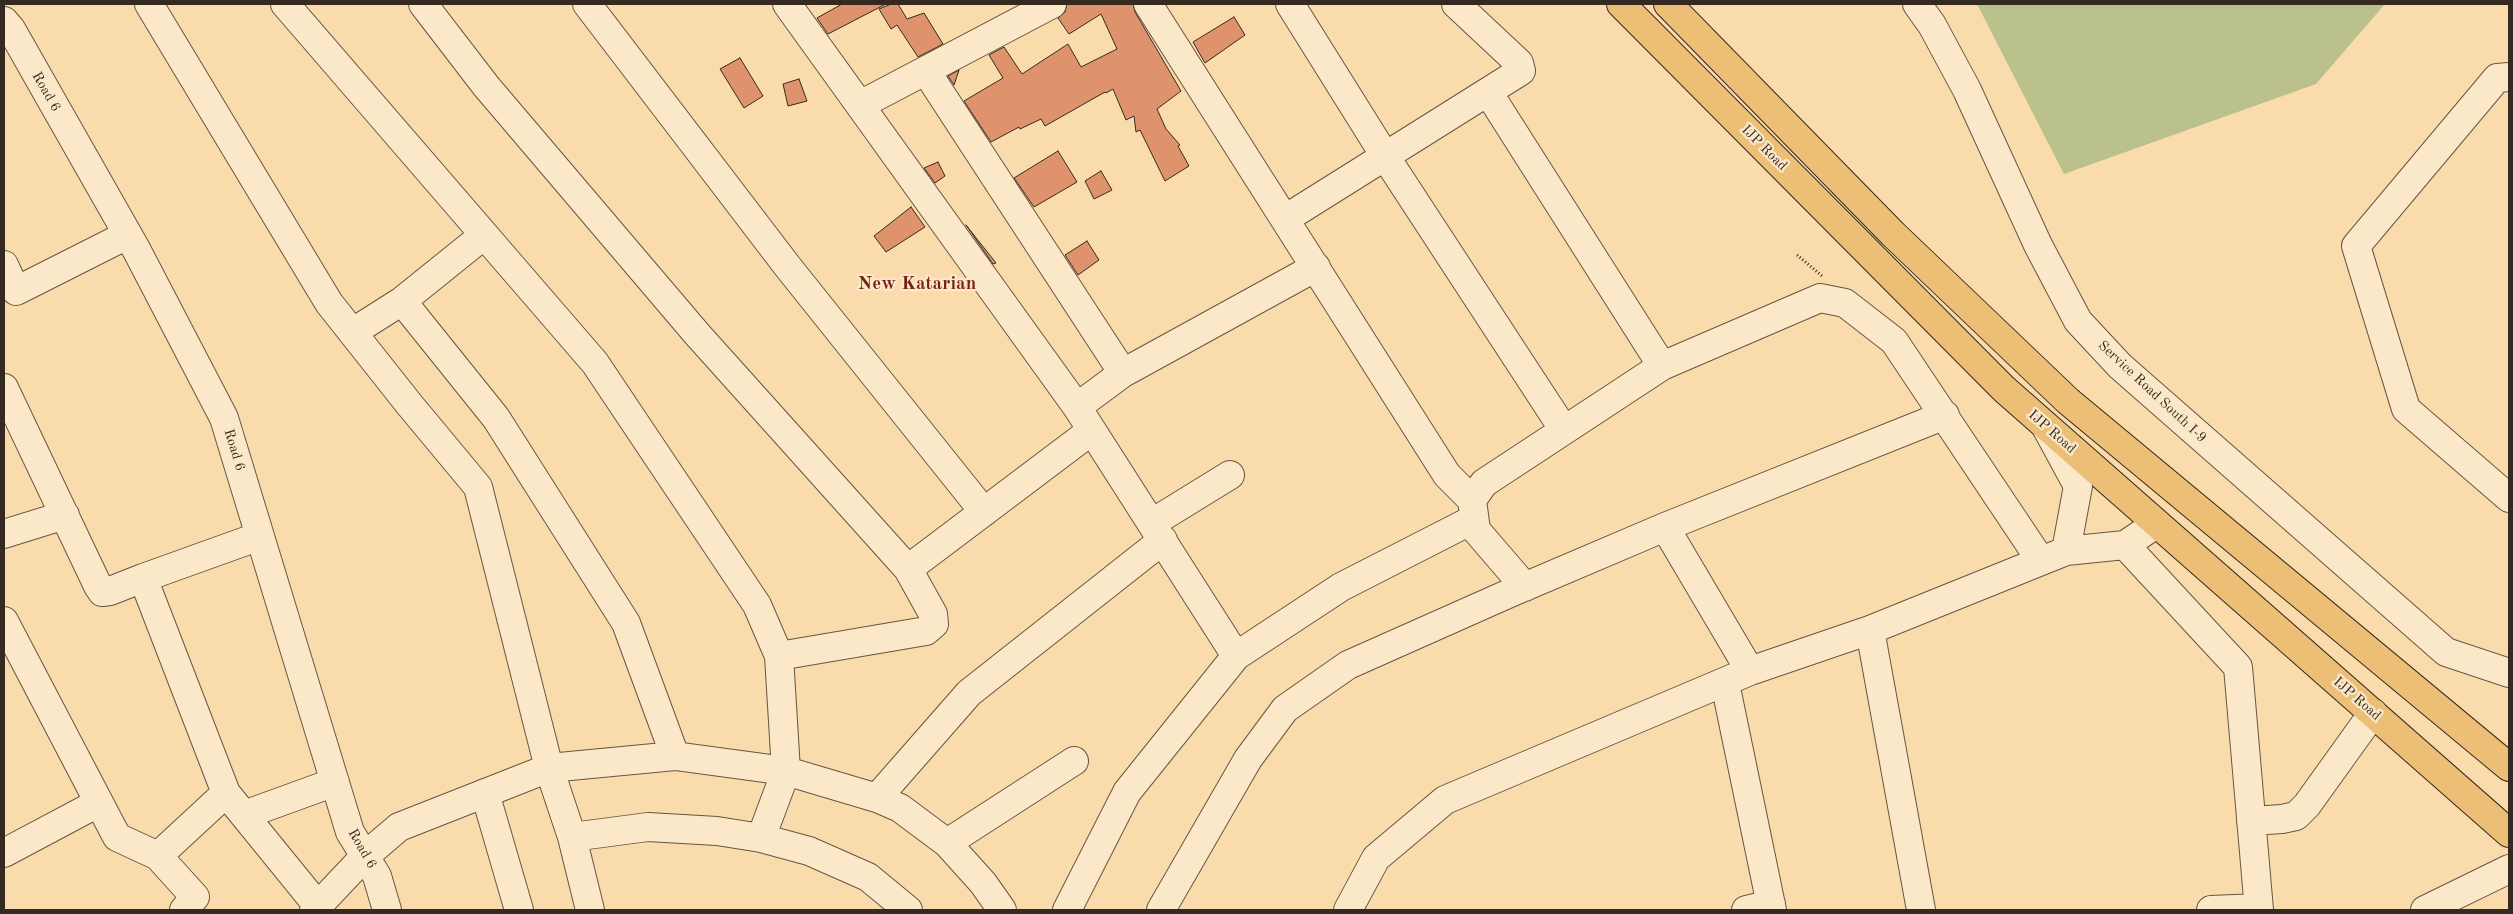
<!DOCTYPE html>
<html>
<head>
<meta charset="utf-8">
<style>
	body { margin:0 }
	#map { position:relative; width:2513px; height:914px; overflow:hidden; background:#f9dbac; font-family:"Old Standard TT",serif }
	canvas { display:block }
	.frame { position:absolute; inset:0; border:5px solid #362a20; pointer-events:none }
</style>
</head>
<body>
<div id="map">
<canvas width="2513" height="914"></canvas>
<div class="frame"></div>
</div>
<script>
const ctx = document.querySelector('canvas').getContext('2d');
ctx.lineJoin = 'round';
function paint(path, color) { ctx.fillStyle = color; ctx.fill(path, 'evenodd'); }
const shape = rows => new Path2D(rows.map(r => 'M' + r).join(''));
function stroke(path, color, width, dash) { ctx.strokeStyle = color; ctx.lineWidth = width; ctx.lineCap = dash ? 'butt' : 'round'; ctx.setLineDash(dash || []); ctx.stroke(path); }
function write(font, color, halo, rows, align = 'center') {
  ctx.font = font + ' "Old Standard TT",serif'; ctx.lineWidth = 4.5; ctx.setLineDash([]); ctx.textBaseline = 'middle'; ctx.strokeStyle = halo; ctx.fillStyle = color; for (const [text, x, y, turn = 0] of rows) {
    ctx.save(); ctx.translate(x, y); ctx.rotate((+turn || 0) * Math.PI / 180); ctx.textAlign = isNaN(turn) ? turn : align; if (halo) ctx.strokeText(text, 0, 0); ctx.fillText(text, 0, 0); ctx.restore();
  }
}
const green = shape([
	[1977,4,2385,4,2316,84,2064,174]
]);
const building = shape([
	[842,4,886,4,828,34,817,18,842,4],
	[891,4,898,4,907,19,924,13,943,44,918,57,897,25,891,29,879,9,891,4],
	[1067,4,1133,4,1135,12,1181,91,1157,109,1166,129,1180,145,1178,146,1189,166,1165,181,1140,130,1136,132,1134,116,1126,120,1113,89,1106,93,1105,92,1045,126,1041,119,1020,129,1019,127,991,142,964,101,1003,78,989,55,1004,47,1022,74,1068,44,1081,67,1117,49,1101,14,1069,34,1058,18,1065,12,1067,4],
	[1234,17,1245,35,1205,63,1193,42,1234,17],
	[740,58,763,96,744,108,720,69,740,58],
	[959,70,954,85,948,76,959,70],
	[799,79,807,101,788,106,783,84,799,79],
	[1058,151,1077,182,1034,207,1014,178,1058,151],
	[938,162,945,176,935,183,924,168,938,162],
	[1101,171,1112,190,1094,199,1085,181,1101,171],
	[911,207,925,227,886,252,874,236,911,207],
	[966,225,996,263,993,264,966,225],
	[1087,241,1099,260,1078,275,1065,255,1087,241]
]);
const path = shape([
	[1797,255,1822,276]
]);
const minor = shape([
	[149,4,329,303,409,404,478,487,549,768,572,837,590,910],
	[285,4,595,363,757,605,779,656,786,771,761,838],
	[423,4,486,86,697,334,908,569,933,614,934,624,926,631,779,656],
	[587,4,788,267,984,512],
	[787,4,1077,407,1236,656,1127,792,1067,910],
	[1148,4,1447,475,1472,500],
	[1290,4,1385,156,1564,430],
	[1917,4,1932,25,1967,90,2038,245,2078,321,2120,366,2446,652,2509,673],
	[4,21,11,29,136,249,224,418,350,832,377,876,387,910],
	[926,71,1123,373],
	[2509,77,2497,78,2356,246,2406,409,2509,498],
	[1488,92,1662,366],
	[860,105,1052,4],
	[1285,219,1521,71,1519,63,1456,4],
	[4,265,16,291,127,235],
	[402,301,496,418,626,623,675,756],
	[353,332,402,301,484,235],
	[4,388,98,586,102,592,110,591,143,578,226,793,318,906],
	[1077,407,1123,373,1316,267],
	[2046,427,2078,486,2066,551],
	[1152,523,1230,475],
	[1665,527,1750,671],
	[4,534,65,515],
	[2125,545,2238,667,2259,910],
	[908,569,1091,431],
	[143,578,260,536],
	[1525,587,1476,530,1472,500,1484,483,1662,366,1820,298,1845,303,1894,341,2041,561],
	[4,621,117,837,158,856,195,897,184,910],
	[1870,630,1921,910],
	[1236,656,1341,587,1474,519],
	[1725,683,1772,910],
	[485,793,519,910],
	[877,798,969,693,1163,540],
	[244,815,335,782],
	[2251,821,2282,819,2296,816,2307,805,2373,713],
	[572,837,648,827,717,831,761,838,809,851,868,877,908,910],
	[947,843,1074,761],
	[4,853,98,803],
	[158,856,226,793],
	[314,910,365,856,399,827,549,768,675,756,786,771,877,798,900,808,947,843,983,883,1002,910],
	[1161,910,1248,759,1285,709,1348,665,1510,593,1665,527,1945,415],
	[1348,910,1376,858,1445,800,1750,671,1870,630,2066,551,2125,545,2156,524],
	[1746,910,1771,904],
	[2211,910,2258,908],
	[2425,910,2509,869]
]);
const highway = shape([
	[1621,4,2004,389,2509,833],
	[1668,4,1893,234,2068,401,2509,767]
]);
const streetNames = [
	["Road 6",46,92,60],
	["IJP Road",1764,148,45],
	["Service Road South I-9",2152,392,43],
	["IJP Road",2052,432,41],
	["Road 6",234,450,73],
	["IJP Road",2357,699,41],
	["Road 6",362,849,60]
];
const districtNames = [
	["New Katarian",917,284]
];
paint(green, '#bac18d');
paint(building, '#df936d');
stroke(building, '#362a20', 1);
stroke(minor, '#675643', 30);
stroke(highway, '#362a20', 30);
stroke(path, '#362a20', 3, [1, 2.5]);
stroke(minor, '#fbe8c9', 28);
stroke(highway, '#ecbe76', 28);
write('14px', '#362a20', '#fbe8c9', streetNames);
write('bold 19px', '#7a1f14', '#fbe8c9', districtNames);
</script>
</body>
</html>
